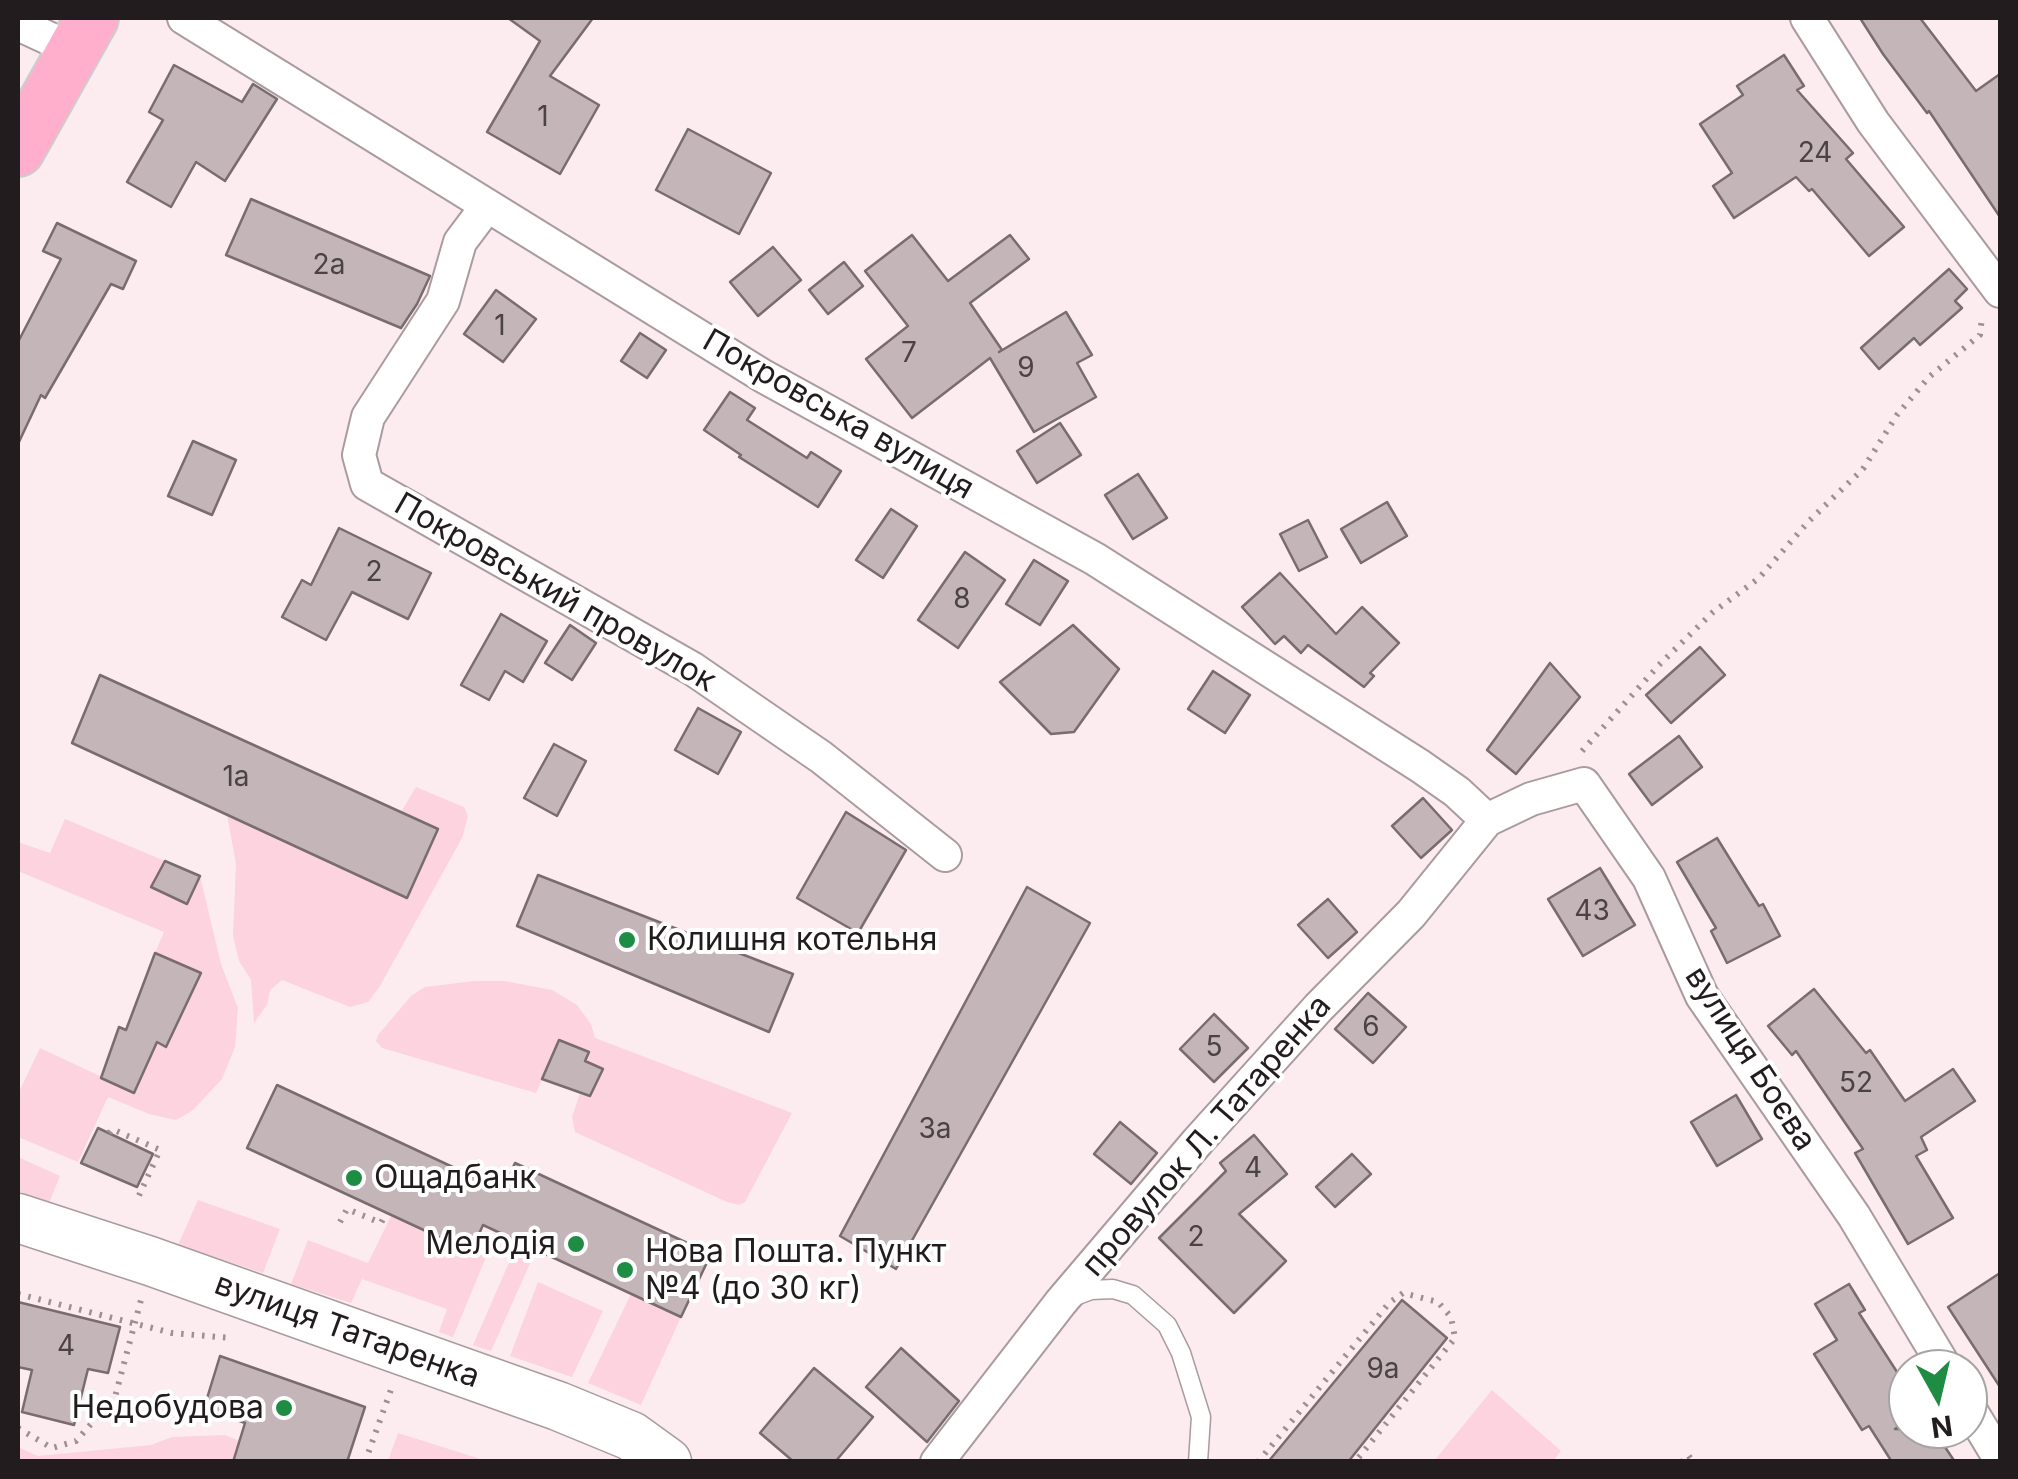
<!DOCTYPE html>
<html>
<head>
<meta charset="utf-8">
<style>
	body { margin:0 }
	#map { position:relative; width:2018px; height:1479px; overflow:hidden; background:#fcecf0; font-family:Inter,sans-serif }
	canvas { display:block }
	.frame { position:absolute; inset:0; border:20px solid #221c1e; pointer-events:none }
	.north { position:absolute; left:1888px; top:1349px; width:100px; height:100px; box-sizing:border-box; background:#fff; border:2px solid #a7a4a5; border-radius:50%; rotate:172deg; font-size:28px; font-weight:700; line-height:40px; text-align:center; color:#221c1e }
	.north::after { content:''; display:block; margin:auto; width:35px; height:45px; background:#1f8c43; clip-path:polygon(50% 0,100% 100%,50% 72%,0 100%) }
</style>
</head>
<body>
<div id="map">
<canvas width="2018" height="1479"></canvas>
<div class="frame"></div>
<div class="north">N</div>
</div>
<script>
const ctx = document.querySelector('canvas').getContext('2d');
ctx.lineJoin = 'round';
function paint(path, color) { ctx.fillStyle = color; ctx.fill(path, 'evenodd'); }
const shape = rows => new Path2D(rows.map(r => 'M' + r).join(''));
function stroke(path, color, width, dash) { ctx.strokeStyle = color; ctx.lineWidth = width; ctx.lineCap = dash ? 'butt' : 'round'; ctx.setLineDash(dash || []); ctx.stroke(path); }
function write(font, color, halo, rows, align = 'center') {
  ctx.font = font + ' Inter,sans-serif'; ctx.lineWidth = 8; ctx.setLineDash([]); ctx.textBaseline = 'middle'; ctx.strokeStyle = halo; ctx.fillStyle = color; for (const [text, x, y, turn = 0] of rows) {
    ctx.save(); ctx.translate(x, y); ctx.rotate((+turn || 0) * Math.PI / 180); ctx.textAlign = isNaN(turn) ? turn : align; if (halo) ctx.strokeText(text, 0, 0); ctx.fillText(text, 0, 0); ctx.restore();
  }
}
const green = shape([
	[416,787,464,807,468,816,462,838,380,986,368,1002,350,1007,282,980,270,990,267,1005,254,1023,251,980,239,961,233,936,236,864,227,815,407,898,438,830,401,812],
	[65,819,165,861,151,887,187,904,200,876,221,964,238,1008,235,1047,222,1079,193,1110,176,1120,149,1114,108,1097,78,1162,18,1137,18,1094,40,1048,134,1092,157,1042,167,1046,200,974,155,953,164,932,18,871,18,842,50,853],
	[474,981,504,981,552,990,577,1005,591,1024,595,1038,792,1113,745,1202,739,1205,727,1202,575,1132,572,1117,580,1093,591,1096,603,1069,585,1061,589,1051,559,1041,536,1093,382,1048,376,1041,378,1035,411,996,425,987],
	[18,1157,60,1176,49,1203,18,1191],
	[198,1200,280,1229,263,1273,178,1245],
	[391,1216,486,1257,453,1337,439,1332,447,1309,362,1279,351,1303,291,1284,308,1240,368,1263],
	[518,1242,536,1250,491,1351,473,1345],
	[538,1282,603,1311,572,1377,510,1356],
	[631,1294,681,1317,641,1405,588,1383],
	[1492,1390,1561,1451,1553,1461,1434,1461],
	[398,1433,487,1461,388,1461],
	[225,1435,257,1448,270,1462,18,1462,18,1447,38,1456,151,1445,172,1437]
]);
const building = shape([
	[508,18,593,18,550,76,599,105,560,174,487,132,540,41,508,18],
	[1860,18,1920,18,1976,91,2000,74,2000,217,1929,111,1927,113,1883,54,1860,18],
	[1784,55,1804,86,1797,90,1853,153,1846,159,1904,227,1869,256,1812,189,1809,191,1796,177,1734,218,1713,186,1732,173,1700,124,1743,95,1737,86,1784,55],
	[174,65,242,102,253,84,277,99,225,181,196,162,171,207,127,182,163,120,149,112,174,65],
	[688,129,771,173,739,234,656,190,688,129],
	[251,199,430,276,417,304,401,328,226,255,251,199],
	[57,223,136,261,123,289,111,284,45,398,41,395,18,444,18,342,61,259,43,251,57,223],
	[912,235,948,281,1010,235,1029,259,970,303,1002,350,999,352,1066,312,1092,355,1077,363,1096,397,1034,432,990,358,912,418,866,359,908,326,865,271,912,235],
	[773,247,801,280,758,316,730,282,773,247],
	[844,262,863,286,828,314,809,290,844,262],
	[1949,269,1967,289,1955,301,1962,308,1920,345,1914,338,1879,369,1861,348,1949,269],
	[496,290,536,319,503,362,464,334,496,290],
	[640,333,666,350,647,378,621,361,640,333],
	[730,392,755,408,747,420,807,458,811,452,841,471,818,507,739,457,741,455,704,430,730,392],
	[1060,423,1081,455,1037,483,1017,451,1060,423],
	[193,441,236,460,212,515,168,496,193,441],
	[1138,474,1167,518,1133,539,1105,495,1138,474],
	[1387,502,1407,536,1361,563,1341,529,1387,502],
	[891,509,917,526,883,578,856,560,891,509],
	[1308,520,1327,557,1299,571,1280,534,1308,520],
	[339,528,431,573,408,619,352,592,326,640,282,617,302,580,311,585,339,528],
	[965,552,1005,580,958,648,918,620,965,552],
	[1034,560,1068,581,1040,625,1006,604,1034,560],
	[1280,573,1336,634,1362,607,1399,643,1370,673,1374,676,1364,687,1308,645,1301,653,1284,636,1275,644,1242,607,1280,573],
	[501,614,547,641,523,682,505,671,489,700,461,685,501,614],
	[570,625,596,643,572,680,545,663,570,625],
	[1073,625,1119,669,1074,732,1051,734,1000,682,1073,625],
	[1700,647,1725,675,1671,723,1646,695,1700,647],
	[1550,663,1580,697,1516,774,1487,750,1550,663],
	[1213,671,1250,695,1225,733,1188,709,1213,671],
	[100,675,438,829,407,898,72,743,100,675],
	[698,708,741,732,718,774,675,750,698,708],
	[1679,736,1702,767,1652,805,1629,774,1679,736],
	[554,744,586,761,557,816,524,798,554,744],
	[1423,798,1452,830,1421,858,1392,826,1423,798],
	[846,812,906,850,858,933,797,898,846,812],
	[1717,838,1759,906,1763,904,1780,936,1727,963,1711,931,1716,928,1677,862,1717,838],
	[165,861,200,876,187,904,151,887,165,861],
	[1600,868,1635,925,1583,956,1548,899,1600,868],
	[538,875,793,974,769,1032,517,926,538,875],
	[1027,887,1090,923,896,1269,840,1236,1027,887],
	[1328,899,1357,932,1328,958,1298,925,1328,899],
	[155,953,201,973,166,1047,157,1042,134,1093,101,1078,119,1027,126,1030,155,953],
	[1814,989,1866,1053,1870,1050,1905,1101,1953,1069,1975,1101,1921,1137,1927,1150,1916,1156,1953,1218,1908,1244,1855,1153,1863,1149,1796,1051,1792,1055,1768,1026,1814,989],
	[1368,993,1406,1027,1373,1063,1335,1029,1368,993],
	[1214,1014,1248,1048,1214,1082,1180,1049,1214,1014],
	[559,1040,589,1052,585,1061,603,1069,590,1096,542,1079,559,1040],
	[277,1085,502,1190,515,1163,711,1254,681,1317,483,1225,471,1252,247,1148,277,1085],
	[1736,1095,1762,1139,1717,1166,1691,1122,1736,1095],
	[1120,1122,1157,1153,1131,1184,1094,1154,1120,1122],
	[98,1128,153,1154,137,1187,81,1163,98,1128],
	[1254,1135,1287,1174,1239,1214,1286,1261,1234,1313,1159,1238,1226,1171,1220,1163,1254,1135],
	[1352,1154,1371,1174,1335,1207,1316,1187,1352,1154],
	[2000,1273,2000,1387,1948,1307,2000,1273],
	[1849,1284,1865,1310,1859,1313,1908,1389,1908,1421,1895,1429,1933,1429,1955,1462,1892,1462,1869,1426,1862,1430,1814,1354,1837,1340,1815,1304,1849,1284],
	[1402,1300,1447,1338,1348,1462,1268,1462,1402,1300],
	[18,1302,120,1327,108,1373,88,1369,74,1425,22,1412,32,1370,18,1367,18,1302],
	[901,1348,959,1401,927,1442,866,1387,901,1348],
	[220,1356,365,1407,347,1462,233,1462,245,1423,204,1408,220,1356],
	[814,1368,873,1417,835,1462,794,1462,760,1433,814,1368]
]);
const path = shape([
	[1582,751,1659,665,1712,613,1759,578,1809,521,1863,469,1897,415,1929,377,1980,335,1982,317],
	[109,1133,112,1129,160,1150,136,1202],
	[340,1222,347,1209,381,1223,386,1213],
	[18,1294,172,1333,231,1338],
	[18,1428,52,1448,76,1441,115,1397,141,1300],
	[365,1462,392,1387],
	[1258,1462,1389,1303,1403,1293,1438,1302,1451,1317,1455,1338,1355,1462],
	[1682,1462,1688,1455,1693,1462]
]);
const service = shape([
	[1070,1298,1091,1290,1113,1289,1133,1295,1167,1325,1181,1353,1201,1417,1198,1462]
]);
const minor = shape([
	[184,18,763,376,1095,559,1420,766,1457,792,1487,820],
	[1807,18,1873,122,2000,291],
	[18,24,74,50],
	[487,206,460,242,443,301,368,417,359,455,367,484,693,669,821,757,945,855],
	[1968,1406,2000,1459],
	[937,1462,1061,1302,1198,1141,1319,1007,1411,914,1487,820,1531,799,1584,784,1649,878,1702,996,1854,1216,1946,1369]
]);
const secondary = shape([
	[18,1218,150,1261,558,1406,631,1436,667,1462]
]);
const primary = shape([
	[18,150,92,18]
]);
const markers = [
	[627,940,10,"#1f8c43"],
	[354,1178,10,"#1f8c43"],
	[576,1244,10,"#1f8c43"],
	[625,1270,10,"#1f8c43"],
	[284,1408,10,"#1f8c43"]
];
const numberNames = [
	["1",543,118],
	["24",1815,154],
	["2а",329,266],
	["1",500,327],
	["7",909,354],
	["9",1026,369],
	["2",374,573],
	["8",962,600],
	["1а",236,778],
	["43",1592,912],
	["6",1371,1028],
	["5",1214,1048],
	["52",1856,1084],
	["3а",935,1130],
	["4",1253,1169],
	["2",1196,1238],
	["4",66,1347],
	["9а",1383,1370]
];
const streetNames = [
	["Покровська вулиця",838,415,30],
	["Покровський провулок",555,593,30],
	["вулиця Боєва",1750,1059,57],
	["провулок Л. Татаренка",1207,1136,-49],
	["вулиця Татаренка",347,1331,20]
];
const poiNames = [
	["Колишня котельня",647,940],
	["Ощадбанк",374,1178],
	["Мелодія",556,1244,"right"],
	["Нова Пошта. Пункт",645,1252],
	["№4 (до 30 кг)",645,1289],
	["Недобудова",264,1408,"right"]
];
paint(green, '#fcd3de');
paint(building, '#c4b5b9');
stroke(building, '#796c6f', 2.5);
stroke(service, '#aa9b9f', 21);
stroke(minor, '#aa9b9f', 36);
stroke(secondary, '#aa9b9f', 51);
stroke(primary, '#cecdce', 56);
stroke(path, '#9c9093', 6, [2.5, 8]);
stroke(service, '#fff', 18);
stroke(minor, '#fff', 32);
stroke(secondary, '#fff', 48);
stroke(primary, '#ffafcb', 52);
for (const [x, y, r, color] of markers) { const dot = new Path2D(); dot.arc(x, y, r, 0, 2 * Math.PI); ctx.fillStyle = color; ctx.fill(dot); stroke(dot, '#fff', 4); }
write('28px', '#4a4245', null, numberNames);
write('32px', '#221c1e', '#fff', streetNames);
write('32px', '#221c1e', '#fff', poiNames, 'left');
</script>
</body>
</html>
